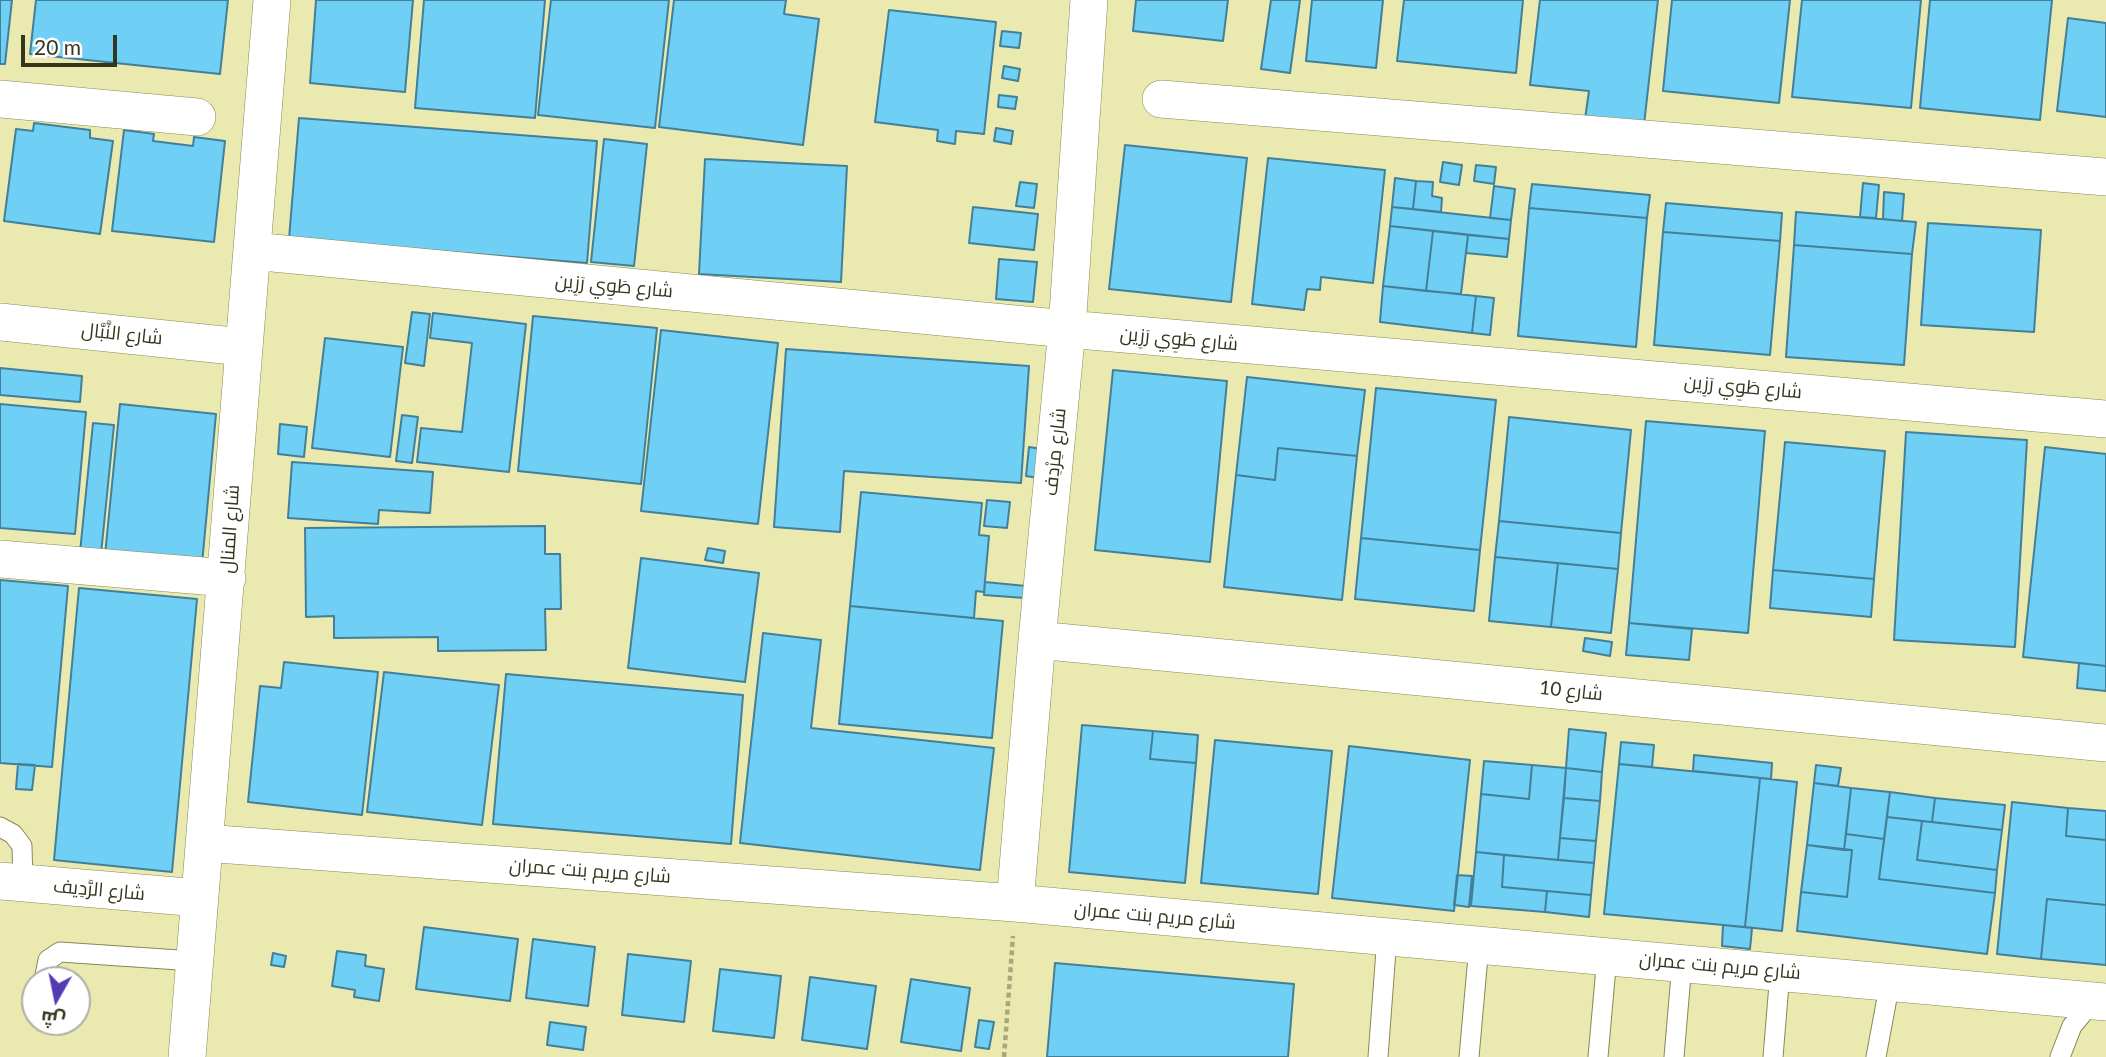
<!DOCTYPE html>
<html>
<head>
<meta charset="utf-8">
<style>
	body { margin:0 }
	#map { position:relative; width:2106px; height:1057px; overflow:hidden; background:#eae9b0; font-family:Lato,Cairo,sans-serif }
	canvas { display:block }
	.north { position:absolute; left:21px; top:966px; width:70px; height:70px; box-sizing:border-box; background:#fff; border:2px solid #afaea5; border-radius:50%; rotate:189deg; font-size:19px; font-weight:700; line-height:28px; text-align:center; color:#36351e }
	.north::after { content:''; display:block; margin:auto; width:24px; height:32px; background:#553bb3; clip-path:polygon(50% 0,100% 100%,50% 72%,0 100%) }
	.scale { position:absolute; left:21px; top:35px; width:96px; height:32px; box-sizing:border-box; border:4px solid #36351e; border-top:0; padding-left:9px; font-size:21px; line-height:24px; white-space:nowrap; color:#36351e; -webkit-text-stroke:5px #fff; paint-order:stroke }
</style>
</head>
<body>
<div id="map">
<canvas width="2106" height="1057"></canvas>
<div class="north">ش</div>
<div class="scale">20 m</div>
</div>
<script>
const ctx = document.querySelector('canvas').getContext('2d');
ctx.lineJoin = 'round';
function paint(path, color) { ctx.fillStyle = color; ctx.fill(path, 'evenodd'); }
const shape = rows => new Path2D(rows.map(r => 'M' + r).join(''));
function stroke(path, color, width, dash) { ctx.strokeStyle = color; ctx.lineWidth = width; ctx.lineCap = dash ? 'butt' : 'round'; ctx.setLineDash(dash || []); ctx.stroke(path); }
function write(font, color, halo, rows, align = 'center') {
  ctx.font = font + ' Lato,Cairo,sans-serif'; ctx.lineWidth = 6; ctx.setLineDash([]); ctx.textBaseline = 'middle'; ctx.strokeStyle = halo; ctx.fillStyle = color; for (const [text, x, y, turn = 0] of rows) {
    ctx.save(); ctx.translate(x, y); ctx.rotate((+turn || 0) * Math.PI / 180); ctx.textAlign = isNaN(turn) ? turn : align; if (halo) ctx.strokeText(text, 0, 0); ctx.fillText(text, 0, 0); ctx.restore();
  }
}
const building = shape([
	[0,0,12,0,5,64,0,64,0,0],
	[36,0,228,0,220,74,30,54,36,0],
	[316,0,413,0,405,92,310,83,316,0],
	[424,0,545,0,535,118,415,108,424,0],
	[551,0,669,0,655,128,538,115,551,0],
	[674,0,786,0,784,14,819,19,803,145,659,127,674,0],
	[1136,0,1228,0,1223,41,1133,31,1136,0],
	[1271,0,1300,0,1290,73,1261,69,1271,0],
	[1312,0,1383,0,1376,68,1306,61,1312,0],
	[1404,0,1523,0,1516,73,1397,61,1404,0],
	[1540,0,1658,0,1644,125,1585,119,1589,91,1530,85,1540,0],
	[1672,0,1790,0,1779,103,1663,91,1672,0],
	[1802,0,1921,0,1911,108,1792,97,1802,0],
	[1930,0,2052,0,2040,120,1920,108,1930,0],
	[889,10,996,22,984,134,956,131,955,144,937,141,938,130,875,122,889,10],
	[2068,18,2106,23,2106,117,2057,111,2068,18],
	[1002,31,1021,33,1019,48,1000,46,1002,31],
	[1004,66,1020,69,1018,81,1002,78,1004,66],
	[999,95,1017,97,1015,109,998,107,999,95],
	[299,118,597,141,587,263,289,239,299,118],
	[34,123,90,130,90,138,113,141,100,234,4,221,16,129,33,131,34,123],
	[996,128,1013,131,1011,144,994,141,996,128],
	[124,130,154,134,153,141,193,146,194,137,225,141,214,242,112,231,124,130],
	[604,139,647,144,634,266,591,262,604,139],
	[1125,145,1247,158,1231,302,1109,289,1125,145],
	[1268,158,1385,170,1373,283,1321,277,1320,290,1307,289,1304,310,1252,304,1268,158],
	[705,159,847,166,841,282,699,274,705,159],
	[1443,162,1462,165,1459,185,1440,182,1443,162],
	[1476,165,1496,167,1494,184,1474,181,1476,165],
	[1395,178,1416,181,1413,209,1392,207,1395,178],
	[1416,181,1433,182,1432,196,1442,198,1441,212,1413,209,1416,181],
	[1020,182,1037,184,1034,208,1016,206,1020,182],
	[1863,183,1879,185,1876,218,1860,217,1863,183],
	[1532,184,1650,195,1647,218,1529,208,1532,184],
	[1494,186,1515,189,1511,220,1490,218,1494,186],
	[1884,192,1904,194,1902,221,1883,219,1884,192],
	[1666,203,1782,213,1780,241,1663,232,1666,203],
	[973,207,1038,214,1034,250,969,243,973,207],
	[1392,207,1511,220,1509,239,1390,226,1392,207],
	[1529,208,1647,218,1636,347,1518,336,1529,208],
	[1796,212,1916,222,1912,254,1794,245,1796,212],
	[1928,223,2041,230,2034,332,1921,325,1928,223],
	[1390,226,1433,231,1426,291,1383,286,1390,226],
	[1433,231,1468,235,1461,294,1426,291,1433,231],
	[1663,232,1780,241,1770,355,1654,345,1663,232],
	[1468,235,1509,239,1507,257,1466,253,1468,235],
	[1794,245,1912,254,1904,365,1786,357,1794,245],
	[999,259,1037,262,1033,302,996,299,999,259],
	[1383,286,1476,296,1472,333,1380,322,1383,286],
	[1476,296,1494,298,1490,335,1472,333,1476,296],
	[412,312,430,314,424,366,405,363,412,312],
	[433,313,526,324,509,472,417,462,421,428,462,432,472,343,430,338,433,313],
	[533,316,657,328,641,484,518,471,533,316],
	[661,330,778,343,758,524,641,511,661,330],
	[325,338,403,347,390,457,312,448,325,338],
	[786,349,1029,366,1021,483,844,471,840,532,774,527,786,349],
	[0,368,82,376,80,402,0,395,0,368],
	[1113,370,1227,381,1210,562,1095,550,1113,370],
	[1247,377,1365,390,1357,456,1278,448,1275,480,1236,475,1247,377],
	[1376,388,1496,400,1480,550,1361,538,1376,388],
	[0,404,86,412,75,534,0,528,0,404],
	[120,404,216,414,202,564,105,555,120,404],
	[402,415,418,417,412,463,396,461,402,415],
	[1509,417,1631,430,1621,533,1499,521,1509,417],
	[1646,421,1765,431,1748,633,1629,623,1646,421],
	[93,423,114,425,101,554,80,552,93,423],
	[280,424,307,427,304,457,278,454,280,424],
	[1906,432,2027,440,2015,647,1894,640,1906,432],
	[1785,442,1885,451,1874,579,1773,570,1785,442],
	[1029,447,1042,449,1038,478,1026,476,1029,447],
	[2045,447,2106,454,2106,666,2023,657,2045,447],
	[1278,448,1357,456,1342,600,1224,587,1236,475,1275,480,1278,448],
	[292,462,433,472,430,513,379,510,378,524,288,518,292,462],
	[861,492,982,503,979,535,989,536,984,592,976,591,974,618,850,606,861,492],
	[987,500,1010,502,1007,528,984,526,987,500],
	[1499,521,1621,533,1618,569,1495,557,1499,521],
	[545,526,545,554,560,554,561,609,545,609,546,650,438,651,438,637,334,638,334,616,306,617,305,528,545,526],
	[1361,538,1480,550,1474,611,1355,599,1361,538],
	[708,548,725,551,723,563,705,560,708,548],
	[1495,557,1558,563,1551,627,1489,621,1495,557],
	[641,558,759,573,745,682,628,668,641,558],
	[1558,563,1618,569,1611,633,1551,627,1558,563],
	[1773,570,1874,579,1871,617,1770,608,1773,570],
	[0,580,68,586,52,767,0,763,0,580],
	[985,582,1026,586,1025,598,984,595,985,582],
	[79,588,197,599,172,872,54,860,79,588],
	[850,606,1003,621,992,738,839,724,850,606],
	[1629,623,1692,629,1689,660,1626,655,1629,623],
	[763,633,821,640,811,728,994,748,980,870,740,843,763,633],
	[1585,638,1612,642,1610,656,1583,651,1585,638],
	[284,662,378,672,362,815,248,802,260,686,281,688,284,662],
	[2079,663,2106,666,2106,691,2077,688,2079,663],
	[384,672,499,685,482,825,367,812,384,672],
	[506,674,743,695,731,844,493,824,506,674],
	[1082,725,1153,731,1150,759,1196,763,1185,883,1069,872,1082,725],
	[1569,729,1606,733,1602,772,1566,768,1569,729],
	[1153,731,1198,735,1196,763,1150,759,1153,731],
	[1215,740,1332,751,1318,894,1201,883,1215,740],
	[1621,742,1654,745,1652,767,1619,764,1621,742],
	[1349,746,1470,760,1454,911,1332,898,1349,746],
	[1694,755,1772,763,1771,779,1693,771,1694,755],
	[1484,761,1532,765,1529,799,1481,794,1484,761],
	[18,764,35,765,32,790,16,789,18,764],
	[1619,764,1760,778,1745,927,1604,914,1619,764],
	[1532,765,1566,768,1558,860,1476,852,1481,794,1529,799,1532,765],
	[1816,765,1841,768,1838,786,1814,783,1816,765],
	[1566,768,1602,772,1600,801,1564,798,1566,768],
	[1760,778,1797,782,1782,931,1745,927,1760,778],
	[1814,783,1851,788,1844,850,1807,845,1814,783],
	[1851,788,1890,792,1884,839,1846,834,1851,788],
	[1890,792,1935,798,1932,822,1887,817,1890,792],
	[1564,798,1600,801,1596,841,1560,838,1564,798],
	[1935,798,2005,805,2002,830,1932,822,1935,798],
	[2012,802,2068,808,2066,836,2106,840,2106,905,2047,899,2041,959,1997,954,2012,802],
	[2068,808,2106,811,2106,840,2066,836,2068,808],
	[1887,817,1922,821,1917,860,1997,870,1995,893,1879,879,1887,817],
	[1922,821,2002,830,1997,870,1917,860,1922,821],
	[1846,834,1884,839,1879,879,1995,893,1987,954,1797,931,1801,892,1847,897,1852,850,1844,850,1846,834],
	[1560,838,1596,841,1594,863,1558,860,1560,838],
	[1807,845,1852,850,1847,897,1801,892,1807,845],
	[1476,852,1504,855,1502,887,1547,891,1545,912,1471,906,1476,852],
	[1504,855,1594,863,1591,895,1502,887,1504,855],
	[1457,875,1472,876,1469,907,1454,905,1457,875],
	[1547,891,1591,895,1589,917,1545,912,1547,891],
	[2047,899,2106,905,2106,965,2041,959,2047,899],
	[1723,925,1752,928,1750,949,1722,946,1723,925],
	[424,927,518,939,510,1001,416,989,424,927],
	[533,939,595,947,588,1006,526,998,533,939],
	[337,951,366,955,365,966,384,969,379,1001,354,997,355,990,332,986,337,951],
	[273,953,286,956,284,967,271,965,273,953],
	[628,954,691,961,684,1022,622,1015,628,954],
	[1055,963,1294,984,1288,1057,1047,1057,1055,963],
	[720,969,781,976,774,1038,713,1031,720,969],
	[810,977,876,986,867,1049,802,1040,810,977],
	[911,979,970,988,961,1051,901,1042,911,979],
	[979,1020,994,1022,989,1049,975,1047,979,1020],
	[550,1022,586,1027,583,1050,547,1045,550,1022]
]);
const path = shape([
	[1004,1057,1013,936]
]);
const service = shape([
	[0,827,13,834,22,846,23,883],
	[44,980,48,960,60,952,194,961],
	[1378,1057,1387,937],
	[1469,1057,1479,945],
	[1598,1057,1607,956],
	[1674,1057,1682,963],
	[1773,1057,1780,972],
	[1876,1057,1890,982],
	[2060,1057,2072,1026,2093,1001]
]);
const minor = shape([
	[0,99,197,117],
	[1161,99,2106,177],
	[252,251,1067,329,2106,419],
	[0,322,243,347],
	[0,559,227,578],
	[1037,640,2106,743],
	[204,843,1015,903,2106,1002],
	[0,881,199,898],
	[1015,903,1037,640,1067,329,1089,0],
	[187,1057,272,0]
]);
const streetNames = [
	["شارع طَوِي رَزِين",614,286,5],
	["شارع النَّبَّال",122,334,6],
	["شارع طَوِي رَزِين",1179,339,5],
	["شارع طَوِي رَزِين",1743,387,5],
	["شارع مِرْدِف",1055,452,-84],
	["شارع المنال",230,529,-86],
	["شارع 10",1571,691,6],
	["شارع مريم بنت عمران",590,871,4],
	["شارع الرَّدِيف",99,890,5],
	["شارع مريم بنت عمران",1155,916,5],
	["شارع مريم بنت عمران",1720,966,5]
];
paint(building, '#70cff5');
stroke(building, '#427f98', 2);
stroke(service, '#8a8853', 21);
stroke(minor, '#8a8853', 38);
stroke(path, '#a9a87b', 4.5, [5, 3.5]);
stroke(service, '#fff', 19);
stroke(minor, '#fff', 37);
write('19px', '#36351e', '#fff', streetNames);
</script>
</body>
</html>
